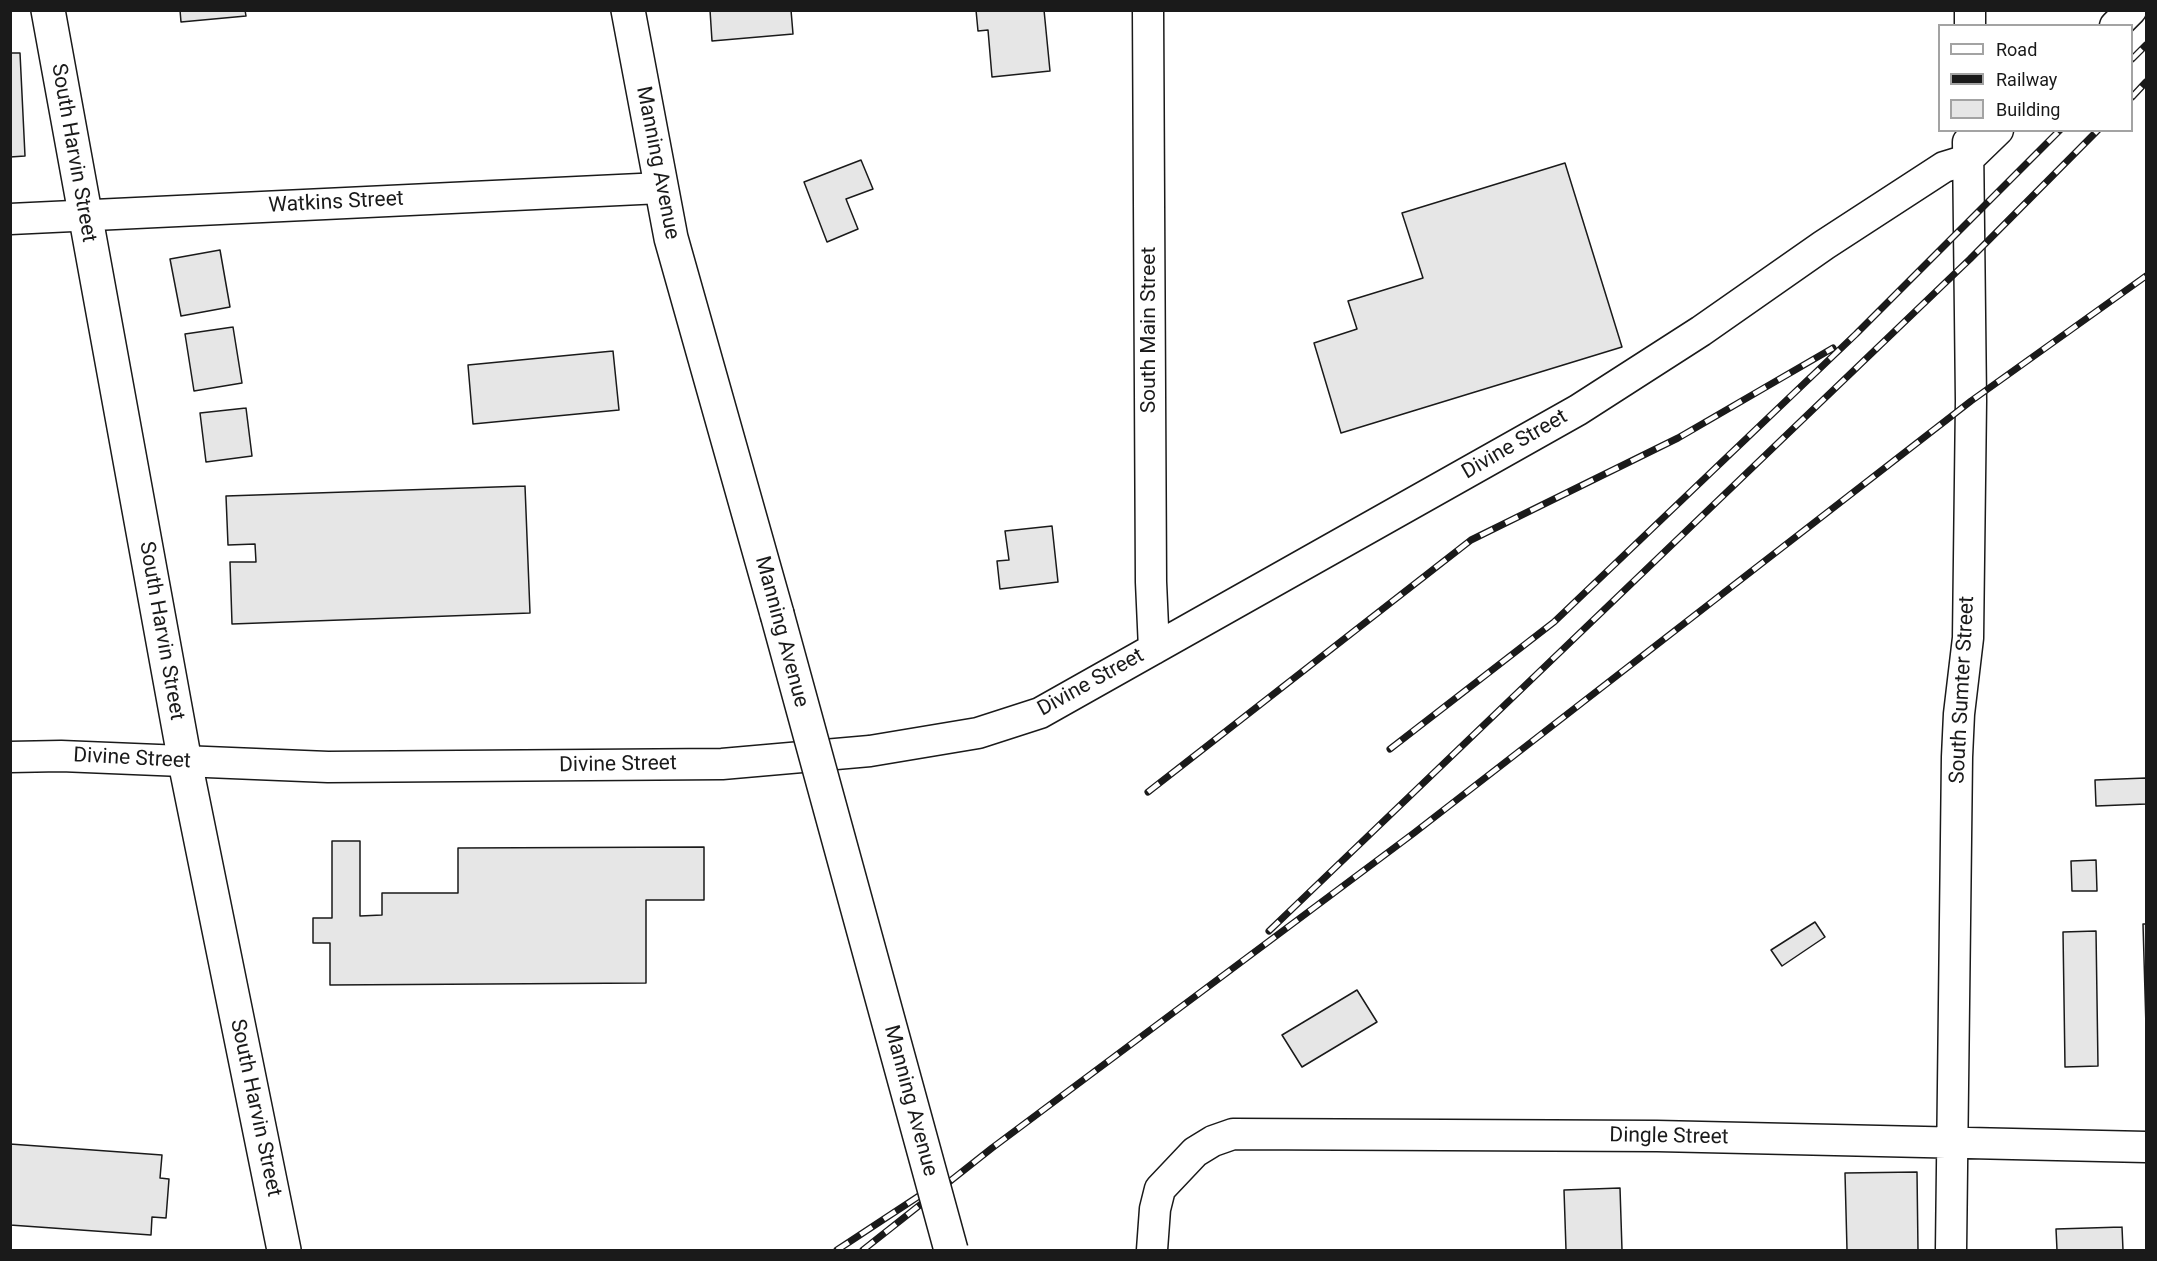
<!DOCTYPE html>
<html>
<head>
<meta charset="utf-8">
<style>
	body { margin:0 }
	#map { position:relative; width:2157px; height:1261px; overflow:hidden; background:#fff; font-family:Roboto,sans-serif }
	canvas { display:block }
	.frame { position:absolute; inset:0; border:12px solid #1a1a1a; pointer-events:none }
	.legend { position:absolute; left:1938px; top:24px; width:195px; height:108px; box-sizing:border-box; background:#fff; border:2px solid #a3a3a3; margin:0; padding:8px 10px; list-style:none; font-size:18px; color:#1a1a1a }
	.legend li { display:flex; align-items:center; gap:12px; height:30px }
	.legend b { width:30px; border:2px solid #a3a3a3 }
</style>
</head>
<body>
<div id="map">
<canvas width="2157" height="1261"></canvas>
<div class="frame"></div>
<ul class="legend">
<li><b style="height:8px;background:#fff"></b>Road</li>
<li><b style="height:8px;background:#1a1a1a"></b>Railway</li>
<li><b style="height:16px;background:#e6e6e6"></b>Building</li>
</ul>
</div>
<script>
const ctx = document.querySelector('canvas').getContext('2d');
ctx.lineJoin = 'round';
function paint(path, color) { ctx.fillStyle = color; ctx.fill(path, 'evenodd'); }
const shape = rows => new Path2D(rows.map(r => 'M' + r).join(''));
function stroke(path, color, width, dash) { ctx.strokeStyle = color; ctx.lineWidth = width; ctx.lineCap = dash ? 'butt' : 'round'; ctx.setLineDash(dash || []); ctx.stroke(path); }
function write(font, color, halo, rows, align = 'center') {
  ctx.font = font + ' Roboto,sans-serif'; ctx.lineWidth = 4.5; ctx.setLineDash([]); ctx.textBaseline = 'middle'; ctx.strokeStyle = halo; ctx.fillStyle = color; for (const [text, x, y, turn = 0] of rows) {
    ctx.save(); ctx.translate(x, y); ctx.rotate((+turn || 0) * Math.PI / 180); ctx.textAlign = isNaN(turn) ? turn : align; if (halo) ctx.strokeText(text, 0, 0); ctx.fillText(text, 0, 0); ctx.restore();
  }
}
const building = shape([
	[180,10,245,10,246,16,181,22,180,10],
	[710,10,791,10,793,34,712,41,710,10],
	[976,10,1044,10,1050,71,992,77,988,30,978,31,976,10],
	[10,53,20,53,25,156,10,157,10,53],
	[861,160,873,189,846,199,858,229,827,242,804,182,861,160],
	[1565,163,1622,347,1341,433,1314,343,1357,329,1348,301,1423,278,1402,213,1565,163],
	[220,250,230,307,181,316,170,259,220,250],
	[233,327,242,383,194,391,185,334,233,327],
	[613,351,619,410,473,424,468,365,613,351],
	[246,408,252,456,206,462,200,413,246,408],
	[525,486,530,613,232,624,230,562,256,562,255,544,228,545,226,496,525,486],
	[1052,526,1058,582,1000,589,997,561,1009,560,1005,531,1052,526],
	[2146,778,2146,804,2096,806,2095,780,2146,778],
	[332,841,360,841,360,916,382,915,382,893,458,893,458,848,704,847,704,900,646,900,646,983,330,985,330,943,313,943,313,918,332,918,332,841],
	[2096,860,2097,891,2072,891,2071,861,2096,860],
	[1815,922,1825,937,1782,966,1771,950,1815,922],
	[2143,924,2146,924,2146,1027,2143,924],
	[2096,931,2098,1066,2065,1067,2063,932,2096,931],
	[1357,990,1377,1022,1302,1067,1282,1035,1357,990],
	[10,1144,162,1155,160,1178,169,1179,166,1218,152,1217,151,1235,10,1225,10,1144],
	[1917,1172,1918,1250,1847,1250,1845,1173,1917,1172],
	[1620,1188,1622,1250,1566,1250,1564,1190,1620,1188],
	[2122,1227,2123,1250,2057,1250,2056,1229,2122,1227]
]);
const minor = shape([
	[1148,10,1151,582,1154,649],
	[1970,26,1970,10],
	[2115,26,2131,10],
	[10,219,661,188],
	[10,757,61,756,328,767,722,764,870,751,978,733,1040,713,1578,410,1701,331,1824,245,1944,167,1967,160,1998,130],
	[1152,1250,1155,1209,1160,1189,1195,1152,1213,1141,1233,1134,1657,1136,2146,1147],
	[1951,1250,1957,757,1959,714,1968,638,1971,401,1968,142]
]);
const tertiary = shape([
	[48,10,185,762,284,1250]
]);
const secondary = shape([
	[628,10,671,238,777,614]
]);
const rail = shape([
	[2132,59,2146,45],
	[2132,97,2146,82],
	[1390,749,1554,622,1856,334,2060,130],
	[1148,792,1471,540,1678,438,1833,348],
	[1269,931,1970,259,2098,130],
	[837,1250,919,1196],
	[863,1250,992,1148,1414,833,1971,401,2146,276]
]);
const secondaryBridge = shape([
	[777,614,951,1250]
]);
const streetNames = [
	["South Harvin Street",73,153,80],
	["Manning Avenue",657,163,79],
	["Watkins Street",336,203,-3],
	["South Main Street",1150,330,-90],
	["Divine Street",1515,445,-30],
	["South Harvin Street",161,631,80],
	["Manning Avenue",781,632,75],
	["Divine Street",1091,683,-29],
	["South Sumter Street",1963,690,-87],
	["Divine Street",132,759,3],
	["Divine Street",618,765,-1],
	["Manning Avenue",910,1101,75],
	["South Harvin Street",255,1108,78],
	["Dingle Street",1669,1137,1]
];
paint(building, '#e6e6e6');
stroke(building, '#1a1a1a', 1.5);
stroke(minor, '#1a1a1a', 33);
stroke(tertiary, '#1a1a1a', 36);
stroke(secondary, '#1a1a1a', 36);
stroke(minor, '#fff', 30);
stroke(tertiary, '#fff', 33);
stroke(secondary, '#fff', 33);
stroke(rail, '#1a1a1a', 7);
stroke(rail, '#fff', 4.5, [14]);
stroke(secondaryBridge, '#1a1a1a', 36, []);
stroke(secondaryBridge, '#fff', 33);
write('21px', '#1a1a1a', '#fff', streetNames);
</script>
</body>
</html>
